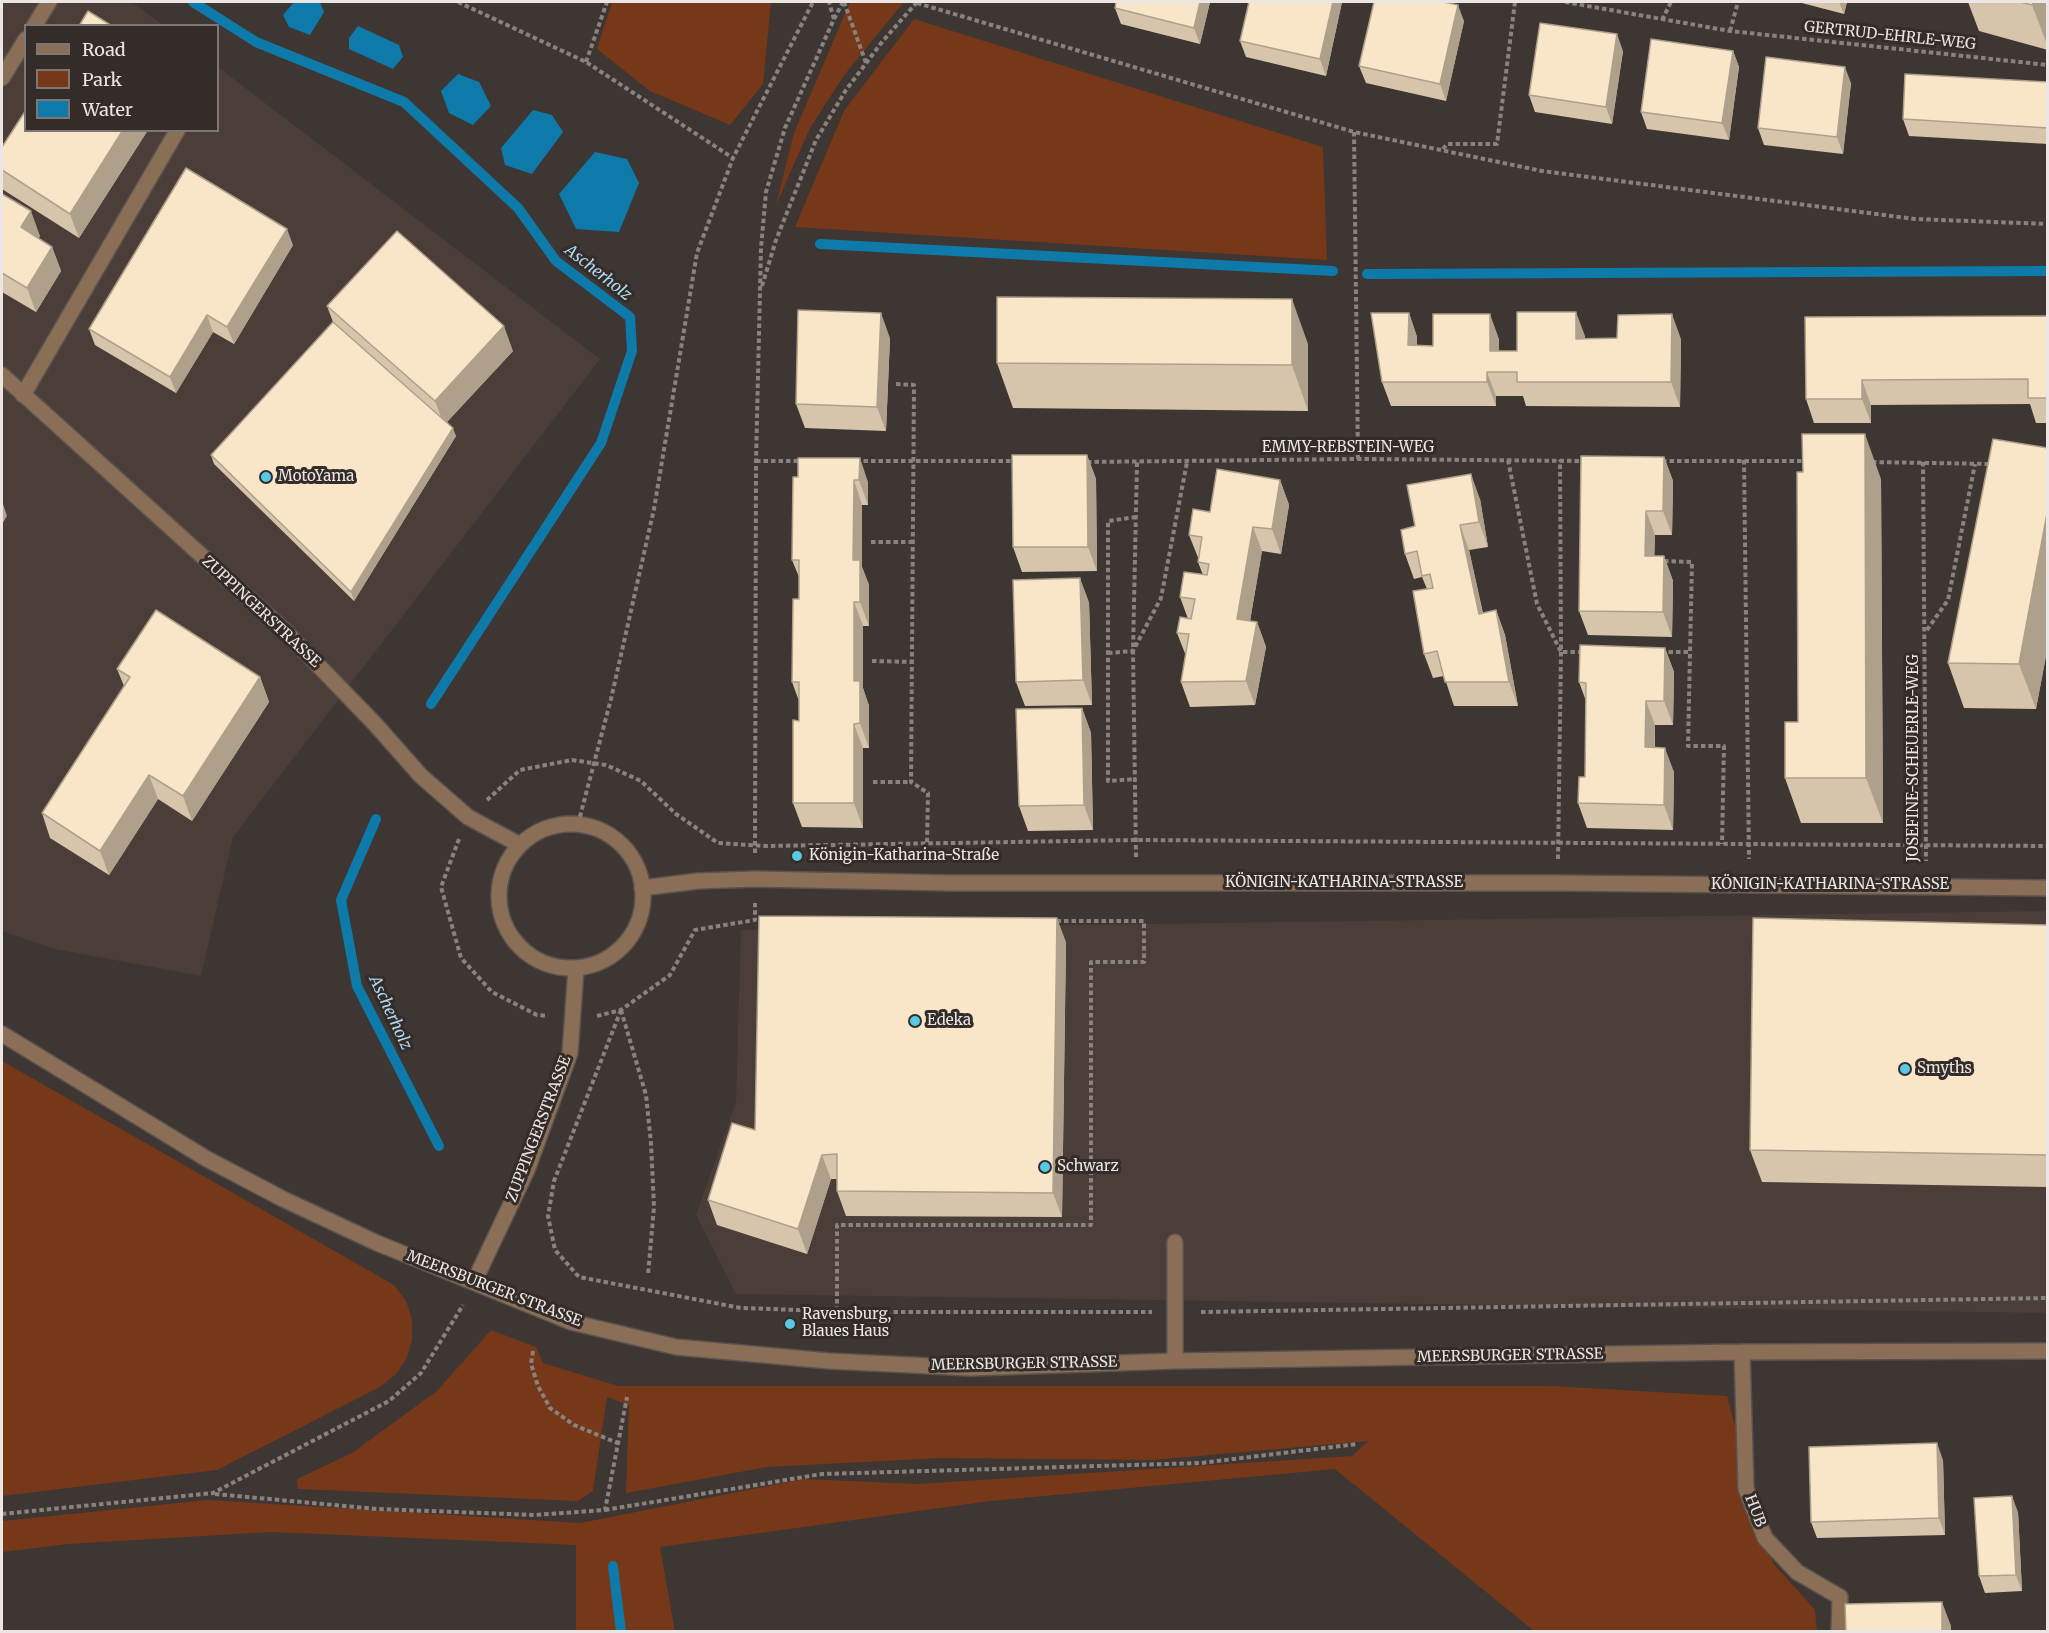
<!DOCTYPE html>
<html>
<head>
<meta charset="utf-8">
<style>
	body { margin:0 }
	#map { position:relative; width:2049px; height:1633px; overflow:hidden; background:#3d3633; font-family:Merriweather,serif }
	canvas { display:block }
	.frame { position:absolute; inset:0; border:3px solid #ebe6e4; pointer-events:none }
	.legend { position:absolute; left:24px; top:24px; width:195px; height:108px; box-sizing:border-box; background:#332c29; border:2px solid #7d7674; margin:0; padding:8px 10px; list-style:none; font-size:18px; color:#ebe6e4 }
	.legend li { display:flex; align-items:center; gap:12px; height:30px }
	.legend b { width:30px; border:2px solid #7d7674 }
</style>
</head>
<body>
<div id="map">
<canvas width="2049" height="1633"></canvas>
<div class="frame"></div>
<ul class="legend">
<li><b style="height:8px;background:#8b6e56"></b>Road</li>
<li><b style="height:16px;background:#763819"></b>Park</li>
<li><b style="height:16px;background:#0e7aa9"></b>Water</li>
</ul>
</div>
<script>
const ctx = document.querySelector('canvas').getContext('2d');
ctx.lineJoin = 'round';
function paint(path, color) { ctx.fillStyle = color; ctx.fill(path, 'evenodd'); }
const shape = rows => new Path2D(rows.map(r => 'M' + r).join(''));
function stroke(path, color, width, dash) { ctx.strokeStyle = color; ctx.lineWidth = width; ctx.lineCap = dash ? 'butt' : 'round'; ctx.setLineDash(dash || []); ctx.stroke(path); }
function write(font, color, halo, rows, align = 'center') {
  ctx.font = font + ' Merriweather,serif'; ctx.lineWidth = 6; ctx.setLineDash([]); ctx.textBaseline = 'middle'; ctx.strokeStyle = halo; ctx.fillStyle = color; for (const [text, x, y, turn = 0] of rows) {
    ctx.save(); ctx.translate(x, y); ctx.rotate((+turn || 0) * Math.PI / 180); ctx.textAlign = isNaN(turn) ? turn : align; if (halo) ctx.strokeText(text, 0, 0); ctx.fillText(text, 0, 0); ctx.restore();
  }
}
const built = shape([
	[2,2,132,2,163,25,26,26,26,130,218,130,218,67,600,359,233,837,201,976,55,949,2,931],
	[2047,911,2047,1313,736,1294,696,1215,736,1102,741,930]
]);
const green = shape([
	[612,2,771,2,763,84,730,125,650,91,597,49],
	[850,2,904,2,845,74,810,128,776,205,794,133],
	[914,19,1323,147,1327,260,795,227,844,111],
	[2,1061,394,1285,406,1301,412,1319,412,1340,407,1358,396,1374,380,1387,217,1470,2,1496],
	[491,1330,536,1347,543,1363,618,1386,1551,1386,1727,1396,1773,1563,1815,1610,1817,1631,1534,1631,1335,1469,990,1501,660,1547,675,1632,576,1631,576,1545,271,1532,68,1544,2,1552,2,1521,208,1500,580,1523,804,1479,918,1484,1352,1456,1368,1441,1153,1460,940,1458,767,1467,626,1493,629,1405,607,1397,593,1491,578,1501,298,1489,297,1479,352,1453,437,1391]
]);
const water = shape([
	[294,2,320,2,324,12,310,35,289,27,283,15],
	[358,26,399,45,403,57,393,69,349,49,349,38],
	[458,74,479,82,491,106,473,125,449,113,441,91],
	[533,110,552,115,563,132,532,174,505,165,501,148],
	[595,152,627,159,639,183,619,232,576,229,559,194]
]);
const stream = shape([
	[193,2,256,42,404,102,518,208,556,261,630,317,632,351,601,443,431,704],
	[820,244,1333,271],
	[1367,274,2048,271],
	[376,819,341,900,357,986,439,1146],
	[613,1566,621,1632]
]);
const path = shape([
	[458,2,586,62,733,158],
	[844,2,866,63],
	[1565,2,1730,31,2048,65],
	[917,3,1354,132,1542,171,1915,219,2048,224],
	[834,19,843,2],
	[1662,20,1671,2],
	[1730,31,1738,2],
	[586,62,607,2],
	[1354,132,1358,459],
	[1443,149,1447,144,1497,144,1515,2],
	[762,286,776,240,816,140,846,90,882,42,917,2],
	[896,384,914,385,911,782,928,793,927,844],
	[1508,460,1537,604,1561,652,1585,652],
	[1744,460,1749,859],
	[756,461,803,461],
	[856,461,1016,461],
	[1662,461,1805,461],
	[1087,462,1358,459,1586,461],
	[1872,462,1991,464],
	[1923,462,1926,861],
	[1136,517,1108,521,1108,781,1136,779],
	[871,542,913,542],
	[1664,561,1692,562,1688,746,1724,746,1722,844],
	[1927,630,1948,600,1975,464],
	[1661,652,1690,652],
	[1108,653,1133,651,1161,598,1187,462],
	[872,661,913,662],
	[873,782,911,782],
	[487,800,520,770,572,760,606,765,641,781,676,814,718,843,766,846,1136,840,2048,846],
	[578,824,611,699,654,509,697,253,733,158,813,2],
	[459,839,441,887,461,958,492,992,537,1015,548,1016],
	[755,853,756,461,761,248,766,192,785,128,834,19,829,2],
	[1136,857,1133,651,1137,462],
	[1558,859,1561,652,1560,460],
	[621,1010,554,1181,548,1216,555,1250,579,1277,741,1308,857,1312,1152,1312],
	[621,1010,646,1095,651,1143,654,1207,648,1275],
	[597,1016,621,1010,670,975,695,930,755,920,755,903],
	[837,1311,837,1225,1091,1225,1091,962,1144,962,1144,921,1053,921],
	[1201,1312,2048,1298],
	[533,1351,531,1364,538,1386,550,1408,574,1425,620,1444],
	[215,1494,377,1509,535,1515,605,1510,627,1397],
	[605,1510,822,1474,1201,1463,1357,1444],
	[2,1514,213,1493,389,1401,421,1373,463,1305]
]);
const minor = shape([
	[34,26,49,2],
	[2,78,26,39],
	[2,375,285,631,375,724,421,776,468,817,520,845],
	[23,395,177,131],
	'499 896a72 72 0 1 1 144 0a72 72 0 1 1-144 0Z',
	[642,888,698,881,755,879,952,883,1557,883,2048,888],
	[2,1034,207,1159,283,1199,377,1243,571,1322,676,1347,829,1361,971,1368,1175,1361,1742,1352,2048,1351],
	[474,1282,527,1170,570,1053,576,969],
	[1742,1352,1746,1489,1765,1538,1797,1572,1840,1597,1839,1632],
	[1175,1361,1175,1242]
]);
const wall = shape([
	[1116,2,1210,2,1200,44,1121,24,1115,8],
	[1342,2,1326,76,1246,57,1240,41],
	[1798,2,1847,2,1844,14],
	[1968,2,2048,2,2048,50,1979,31],
	[1464,21,1446,101,1366,83,1359,66],
	[1623,51,1612,124,1535,112,1529,95],
	[1733,51,1739,67,1729,140,1647,129,1641,112],
	[2048,82,2048,144,1909,136,1903,119],
	[1851,83,1843,154,1764,145,1758,128],
	[26,130,148,130,79,238,2,189,2,147],
	[2,194,40,236,38,238,52,247,61,271,36,312,2,292],
	[293,245,234,344,213,332,176,393,95,345,89,329],
	[327,306,513,351,447,422,456,436,354,601,214,464,211,455,333,322],
	[1409,313,1417,337,1417,346,1433,346,1499,339,1499,351,1517,351,1585,336,1585,339,1681,339,1680,407,1526,406,1523,396,1496,396,1496,406,1391,406,1382,382],
	[2048,316,2048,423,2036,423,2030,404,1871,405,1871,423,1814,423,1806,399],
	[890,338,886,431,805,428,796,404],
	[1308,344,1308,411,1013,408,997,363],
	[2048,448,2048,645,2036,709,1964,708,1948,663],
	[1087,455,1096,479,1097,571,1022,572,1013,547],
	[1664,457,1673,481,1672,535,1655,535,1654,556,1664,556,1673,581,1672,637,1588,635,1579,611],
	[798,458,868,482,868,505,862,505,862,567,869,585,869,626,863,626,863,688,869,706,869,748,863,748,863,828,802,827,793,803,799,721,799,701,792,682,799,599,799,577,792,560,798,477],
	[1881,479,1883,823,1801,823,1785,778,1798,722],
	[1280,480,1289,505,1281,554,1262,551,1250,621,1257,622,1266,647,1255,705,1190,707,1181,682,1186,656,1177,633,1188,619,1180,597,1203,575,1198,562,1199,560,1189,535,1210,512],
	[1480,499,1488,547,1469,550,1483,613,1496,610,1505,635,1518,706,1454,706,1444,676,1433,678,1424,654,1427,589,1422,577,1414,579,1405,554,1415,526],
	[1089,602,1092,705,1025,706,1016,682],
	[1665,648,1674,672,1673,725,1655,725,1655,748,1674,772,1673,830,1587,828,1578,803,1585,777,1586,701,1579,682],
	[117,669,260,677,269,702,192,821,158,799,109,875,50,838,42,813,124,686],
	[1082,708,1091,733,1093,830,1028,831,1019,806],
	[2048,925,2048,1187,1762,1182,1750,1150],
	[1066,942,1062,1217,846,1216,837,1191,837,1179,831,1179,807,1254,717,1225,708,1200,755,1130],
	[1943,1460,1945,1535,1817,1538,1811,1522],
	[2018,1512,2022,1591,1985,1593,1979,1576]
]);
const shadedWall = shape([
	[1200,2,1210,2,1200,44,1194,28],
	[1333,2,1342,2,1326,76,1320,59],
	[1839,2,1847,2,1844,14],
	[2033,2,2048,2,2048,47,2032,5],
	[1458,5,1464,21,1446,101,1440,84],
	[1617,34,1623,51,1612,124,1606,107],
	[1733,51,1739,67,1729,140,1722,123],
	[1845,67,1851,83,1843,154,1837,137],
	[123,130,148,130,79,238,70,214],
	[31,211,40,236,30,252,21,227],
	[287,229,293,245,234,344,227,327],
	[52,247,61,271,36,312,27,288],
	[1292,299,1308,344,1308,411,1292,365],
	[1576,312,1585,336,1585,363,1576,339],
	[881,313,890,338,886,431,877,407],
	[1409,313,1417,337,1417,370,1408,345],
	[1490,314,1499,339,1499,372,1490,351],
	[1672,314,1681,339,1680,407,1671,382],
	[207,315,213,332,176,393,170,377],
	[504,326,513,351,444,425,435,401],
	[1487,372,1496,396,1496,406,1487,382],
	[1862,380,1871,405,1871,423,1862,399],
	[453,428,456,436,354,601,351,592],
	[1865,434,1881,479,1883,823,1866,778],
	[1087,455,1096,479,1097,571,1088,547],
	[1664,457,1673,481,1672,535,1663,511],
	[860,458,868,482,868,505,859,480],
	[1471,474,1480,499,1488,547,1479,522],
	[854,480,862,505,862,567,869,585,869,626,860,602,853,560],
	[1280,480,1289,505,1281,554,1272,529],
	[2,501,7,516,2,524],
	[2048,508,2048,645,2036,709,2019,664],
	[1646,511,1655,535,1654,581,1645,556],
	[1460,525,1469,550,1488,638,1479,614],
	[1253,527,1262,551,1246,644,1237,619],
	[1664,556,1673,581,1672,637,1663,612],
	[1080,578,1089,602,1092,705,1083,680],
	[854,602,863,626,863,688,869,706,869,748,860,723,854,681],
	[1496,610,1505,635,1518,706,1509,682],
	[1257,622,1266,647,1255,705,1246,681],
	[1665,648,1674,672,1673,725,1664,701],
	[260,677,269,702,192,821,183,796],
	[1646,701,1655,725,1654,772,1645,747],
	[1082,708,1091,733,1093,830,1084,805],
	[854,724,863,748,863,828,854,803],
	[1665,748,1674,772,1673,830,1664,805],
	[149,775,158,799,109,875,100,851],
	[1057,918,1066,942,1062,1217,1053,1193],
	[822,1155,831,1179,807,1254,798,1229],
	[1937,1443,1943,1460,1945,1535,1939,1518],
	[2012,1496,2018,1512,2022,1591,2016,1575],
	[1942,1602,1951,1626,1951,1632,1942,1632]
]);
const building = shape([
	[1116,2,1200,2,1194,28,1115,8,1116,2],
	[1249,2,1333,2,1320,59,1240,41,1249,2],
	[1374,2,1444,2,1458,5,1440,84,1359,66,1374,2],
	[2020,2,2033,2,2032,5,2020,2],
	[88,11,112,26,79,26,88,11],
	[1540,23,1617,34,1606,107,1529,95,1540,23],
	[1651,39,1733,51,1722,123,1641,112,1651,39],
	[1766,57,1845,67,1837,137,1758,128,1766,57],
	[1905,74,2048,82,2048,128,1903,119,1905,74],
	[26,110,26,130,123,130,70,214,2,170,2,147,26,110],
	[186,168,287,229,227,327,207,315,170,377,89,329,186,168],
	[2,194,31,211,21,227,52,247,27,288,2,273,2,194],
	[397,231,504,326,435,401,327,306,397,231],
	[997,297,1292,299,1292,365,997,363,997,297],
	[798,310,881,313,877,407,796,404,798,310],
	[1517,312,1576,312,1576,339,1617,338,1618,315,1672,314,1671,382,1517,382,1517,372,1487,372,1487,382,1382,382,1371,313,1409,313,1408,345,1433,346,1433,314,1490,314,1490,351,1517,351,1517,312],
	[2048,316,2048,398,2028,398,2028,379,1862,380,1862,399,1806,399,1805,317,2048,316],
	[333,322,453,428,351,592,211,455,333,322],
	[1802,434,1865,434,1866,778,1785,778,1785,722,1798,722,1797,472,1803,472,1802,434],
	[1993,439,2048,448,2048,508,2019,664,1948,663,1993,439],
	[1012,455,1087,455,1088,547,1013,547,1012,455],
	[1581,456,1664,457,1663,511,1646,511,1645,556,1664,556,1663,612,1579,611,1581,456],
	[798,458,860,458,859,480,854,480,853,560,860,560,860,602,854,602,854,681,860,681,860,723,854,724,854,803,793,803,793,720,799,721,799,682,792,682,793,599,799,599,799,560,792,560,793,477,798,477,798,458],
	[1217,469,1280,480,1272,529,1253,527,1237,619,1257,622,1246,681,1181,682,1189,634,1177,633,1180,617,1191,619,1195,599,1180,597,1184,572,1207,575,1209,564,1198,562,1202,537,1189,535,1193,509,1210,512,1217,469],
	[1471,474,1479,522,1460,525,1479,614,1496,610,1509,682,1445,682,1437,651,1424,654,1413,591,1433,588,1430,574,1422,576,1417,551,1405,554,1401,530,1415,526,1407,485,1471,474],
	[1080,578,1083,680,1016,682,1013,580,1080,578],
	[156,610,260,677,183,796,149,775,100,851,42,813,130,677,117,669,156,610],
	[1580,645,1665,648,1664,701,1646,701,1645,747,1665,748,1664,805,1578,803,1579,777,1585,777,1586,683,1579,682,1580,645],
	[1082,708,1084,805,1019,806,1016,709,1082,708],
	[759,916,1057,918,1053,1193,837,1191,837,1154,822,1155,798,1229,708,1200,732,1123,755,1130,759,916],
	[1753,918,2048,925,2048,1155,1750,1150,1753,918],
	[1937,1443,1939,1518,1811,1522,1809,1447,1937,1443],
	[2012,1496,2016,1575,1979,1576,1974,1498,2012,1496],
	[1942,1602,1942,1632,1846,1632,1845,1604,1942,1602]
]);
const markers = [
	[266,477,6,"#57c9e3"],
	[797,856,6,"#57c9e3"],
	[915,1021,6,"#57c9e3"],
	[1905,1069,6,"#57c9e3"],
	[1045,1167,6,"#57c9e3"],
	[790,1324,6,"#57c9e3"]
];
const streetNames = [
	["GERTRUD-EHRLE-WEG",1890,36,6],
	["EMMY-REBSTEIN-WEG",1348,448],
	["ZUPPINGERSTRASSE",261,612,43],
	["JOSEFINE-SCHEUERLE-WEG",1914,758,-90],
	["KÖNIGIN-KATHARINA-STRASSE",1344,883],
	["KÖNIGIN-KATHARINA-STRASSE",1830,885],
	["ZUPPINGERSTRASSE",539,1129,-69],
	["MEERSBURGER STRASSE",494,1289,21],
	["MEERSBURGER STRASSE",1510,1356,-1],
	["MEERSBURGER STRASSE",1024,1364,-1],
	["HUB",1755,1511,69]
];
const poiNames = [
	["MotoYama",278,477],
	["Königin-Katharina-Straße",809,856],
	["Edeka",927,1021],
	["Smyths",1917,1069],
	["Schwarz",1057,1167],
	["Ravensburg,",802,1315],
	["Blaues Haus",802,1332]
];
const waterNames = [
	["Ascherholz",598,273,38],
	["Ascherholz",390,1013,65]
];
paint(built, '#4b3e38');
paint(green, '#763819');
paint(water, '#0e7aa9');
stroke(stream, '#0e7aa9', 10);
stroke(minor, '#59524f', 18);
stroke(path, '#898380', 4, [4.5, 3]);
stroke(minor, '#8b6e56', 15);
paint(wall, '#d6c5ab');
paint(shadedWall, '#aea08b');
paint(building, '#f9e5c7');
stroke(building, '#aea08b', 1.5);
for (const [x, y, r, color] of markers) { const dot = new Path2D(); dot.arc(x, y, r, 0, 2 * Math.PI); ctx.fillStyle = color; ctx.fill(dot); stroke(dot, '#332c29', 2); }
write('15px', '#ebe6e4', '#332c29', streetNames);
write('15px', '#ebe6e4', '#332c29', poiNames, 'left');
write('italic 16px', '#b0daf4', '#332c29', waterNames);
</script>
</body>
</html>
